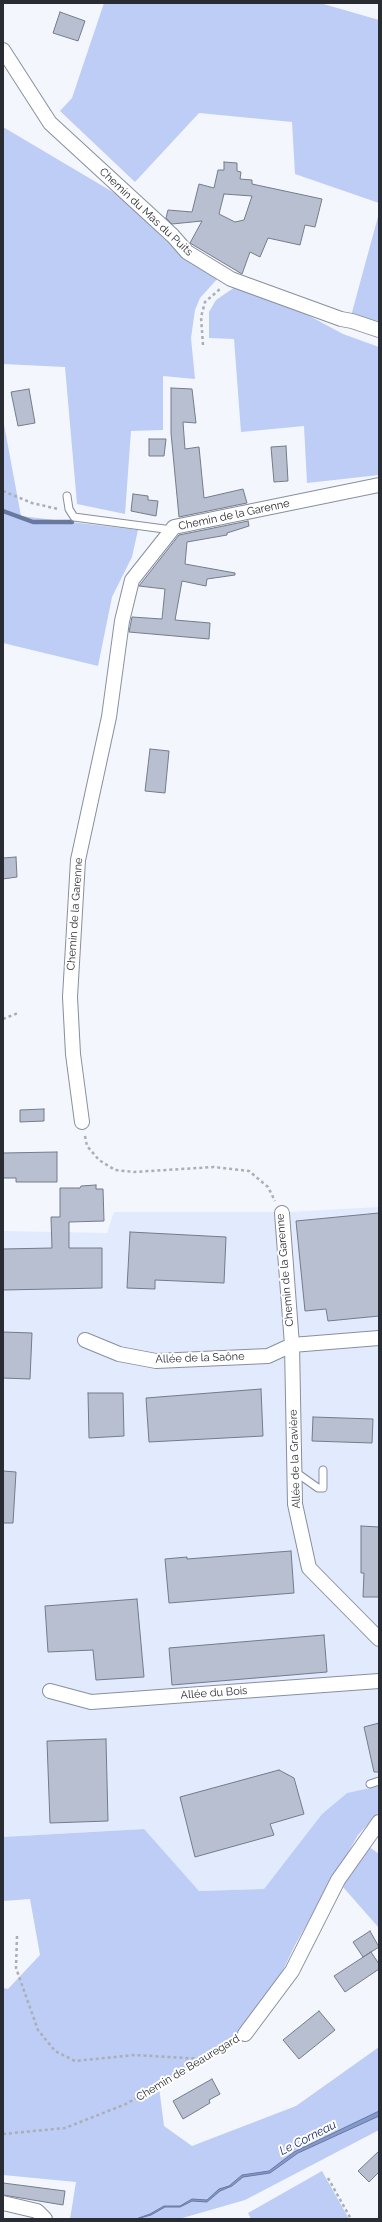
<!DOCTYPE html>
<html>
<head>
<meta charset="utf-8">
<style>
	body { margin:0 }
	#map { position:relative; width:382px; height:2222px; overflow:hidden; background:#f3f6fd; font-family:Raleway,sans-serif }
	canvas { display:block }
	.frame { position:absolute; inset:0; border:4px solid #2a2c33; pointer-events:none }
</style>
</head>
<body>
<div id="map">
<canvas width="382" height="2222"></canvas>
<div class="frame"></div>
</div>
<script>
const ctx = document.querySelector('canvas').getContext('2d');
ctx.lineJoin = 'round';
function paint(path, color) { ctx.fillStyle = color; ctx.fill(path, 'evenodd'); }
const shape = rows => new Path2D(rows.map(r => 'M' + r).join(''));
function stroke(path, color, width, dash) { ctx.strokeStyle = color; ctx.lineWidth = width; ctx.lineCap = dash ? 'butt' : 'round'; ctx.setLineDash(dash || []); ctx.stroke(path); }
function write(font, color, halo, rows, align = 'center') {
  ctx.font = font + ' Raleway,sans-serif'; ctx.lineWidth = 4; ctx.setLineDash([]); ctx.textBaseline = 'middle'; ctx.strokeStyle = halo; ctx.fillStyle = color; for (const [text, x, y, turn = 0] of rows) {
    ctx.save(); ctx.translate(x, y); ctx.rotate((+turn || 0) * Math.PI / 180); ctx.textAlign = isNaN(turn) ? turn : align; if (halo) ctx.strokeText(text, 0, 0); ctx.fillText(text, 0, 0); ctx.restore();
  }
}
const built = shape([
	[379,1207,379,1786,347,1793,322,1814,264,1889,199,1891,143,1829,3,1837,3,1231,107,1233,114,1212,290,1212]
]);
const green = shape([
	[104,3,320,3,379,20,379,203,295,174,292,122,199,113,135,182,60,111,72,98],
	[3,127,128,201,163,238,202,269,219,277,200,298,195,310,191,338,195,379,163,376,163,430,131,431,125,514,77,504,65,367,3,364],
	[379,213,379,325,351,316],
	[238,285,302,312,343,334,379,347,379,475,307,483,304,426,241,432,234,339,209,338,209,312,216,300],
	[3,419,21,516,138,530,132,557,112,597,98,666,3,643],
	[379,1786,379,1812,358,1835,295,1945,261,2016,225,2045,159,2087,164,2126,192,2146,296,2106,379,2047,379,2130,245,2200,179,2219,70,2219,76,2182,3,2175,3,1988,8,1989,40,1955,30,1899,3,1901,3,1837,144,1829,199,1891,264,1889,322,1814,347,1793],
	[364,1843,379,1854,379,1928,343,1887],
	[322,2171,349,2219,251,2219,248,2213]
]);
const water = shape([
	[379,2111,379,2116,298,2153,270,2173,243,2177,232,2186,220,2191,207,2202,192,2201,180,2207,165,2207,151,2215,136,2219,150,2214,164,2206,180,2206,192,2199,207,2200,219,2189,229,2186,242,2175,269,2171,294,2152,379,2111]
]);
const stream = shape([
	[3,511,33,522,72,522]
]);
const building = shape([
	[60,12,85,21,78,41,53,33,60,12],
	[224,162,237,163,237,171,241,172,240,179,252,180,252,184,322,199,315,227,305,225,300,245,268,238,260,257,250,252,242,274,190,243,202,221,172,224,166,218,168,210,192,212,199,184,214,188,218,170,224,170,224,162],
	[224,194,252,196,244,220,235,222,219,214,224,194],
	[171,388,192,389,196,423,183,422,185,449,199,447,204,498,243,489,247,503,179,517,171,433,171,388],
	[29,389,35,423,18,426,11,392,29,389],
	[149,439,166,439,164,456,149,456,149,439],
	[286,446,288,481,274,482,271,447,286,446],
	[133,494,148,496,148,500,158,501,156,516,131,511,133,494],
	[248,521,249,526,227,533,227,535,187,542,185,564,235,573,235,575,207,579,206,586,182,581,175,620,210,623,209,639,129,632,132,617,162,619,165,589,139,586,179,535,248,521],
	[150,749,169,751,165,793,145,791,150,749],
	[16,857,17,877,3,879,3,858,16,857],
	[44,1109,44,1121,20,1122,20,1110,44,1109],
	[57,1152,57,1182,16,1182,16,1178,3,1178,3,1153,57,1152],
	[96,1185,96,1189,103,1189,104,1221,69,1222,69,1248,102,1248,102,1288,3,1290,3,1249,52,1248,51,1217,60,1217,60,1188,80,1188,81,1186,96,1185],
	[379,1213,379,1316,328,1321,326,1309,305,1311,296,1221,379,1213],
	[130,1232,226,1237,224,1283,155,1280,155,1289,127,1288,130,1232],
	[3,1332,32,1333,30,1379,3,1378,3,1332],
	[261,1389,263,1436,149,1442,146,1398,261,1389],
	[88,1393,123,1393,124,1436,89,1438,88,1393],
	[313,1417,373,1419,372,1443,312,1441,313,1417],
	[3,1471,16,1472,13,1523,3,1523,3,1471],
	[361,1526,379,1527,379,1597,363,1597,364,1573,361,1573,361,1526],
	[291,1551,294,1593,169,1603,165,1559,187,1557,187,1559,291,1551],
	[137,1599,144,1677,96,1680,93,1650,48,1652,45,1606,137,1599],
	[324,1635,327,1672,172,1685,169,1648,324,1635],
	[379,1723,379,1772,374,1772,364,1727,379,1723],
	[106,1739,108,1821,50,1823,47,1741,106,1739],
	[279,1770,294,1778,304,1814,270,1824,274,1835,195,1857,180,1797,279,1770],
	[370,1931,379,1947,363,1957,353,1942,370,1931],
	[371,1952,379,1964,379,1969,345,1992,334,1976,371,1952],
	[319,2011,335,2030,299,2059,283,2040,319,2011],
	[212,2079,220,2094,209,2100,210,2103,183,2119,173,2101,212,2079],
	[379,2151,379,2172,369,2182,358,2171,379,2151],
	[3,2183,65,2191,63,2205,3,2195,3,2183]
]);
const path = shape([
	[203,345,201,317,205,302,220,289],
	[3,491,32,503,58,509],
	[3,1019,18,1013],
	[85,1136,87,1146,99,1160,115,1170,134,1172,214,1167,249,1171,268,1187,275,1201],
	[17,1936,16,1968,38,2030,55,2051,75,2061,135,2055,203,2059],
	[3,2134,65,2128,126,2104,233,2041],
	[328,2178,351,2219]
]);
const lane = shape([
	[67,496,69,509,74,517,172,530],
	[294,1471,318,1488,323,1488,323,1470],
	[370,1784,379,1781]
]);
const street = shape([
	[3,50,50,123,173,236,187,252,231,279,341,319,352,321,379,330],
	[82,1122,73,1054,70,997,78,860,109,717,122,621,132,580,174,527,379,485],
	[282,1213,292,1345,295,1504,309,1568,379,1639],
	[85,1340,119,1354,156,1361,268,1356,292,1345,379,1338],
	[50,1691,91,1702,379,1681],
	[245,2034,292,1971,338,1880,379,1822],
	[3,2203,37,2211,45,2219]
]);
const streetNames = [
	["Chemin du Mas du Puits",146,212,43],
	["Chemin de la Garenne",234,515,-12],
	["Chemin de la Garenne",75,914,-86],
	["Chemin de la Garenne",285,1270,-95],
	["Allée de la Saône",200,1358,-2],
	["Allée de la Gravière",295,1459,-92],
	["Allée du Bois",214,1693,-4],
	["Chemin de Beauregard",188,2068,-31]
];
const waterNames = [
	["Le Corneau",308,2138,-27]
];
paint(built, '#e2eafe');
paint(green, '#bdcdf5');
paint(water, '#8499cd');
stroke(water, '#69789f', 1);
stroke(stream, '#69789f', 4.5);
paint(building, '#b8bfd0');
stroke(building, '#747b8a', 1);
stroke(lane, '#888f9e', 9);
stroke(street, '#888f9e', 16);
stroke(path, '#abaeb5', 2.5, [3, 3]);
stroke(lane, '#fff', 7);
stroke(street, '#fff', 14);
write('11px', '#2a2c33', '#fff', streetNames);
write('italic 12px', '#1b2c6a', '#fff', waterNames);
</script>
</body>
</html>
